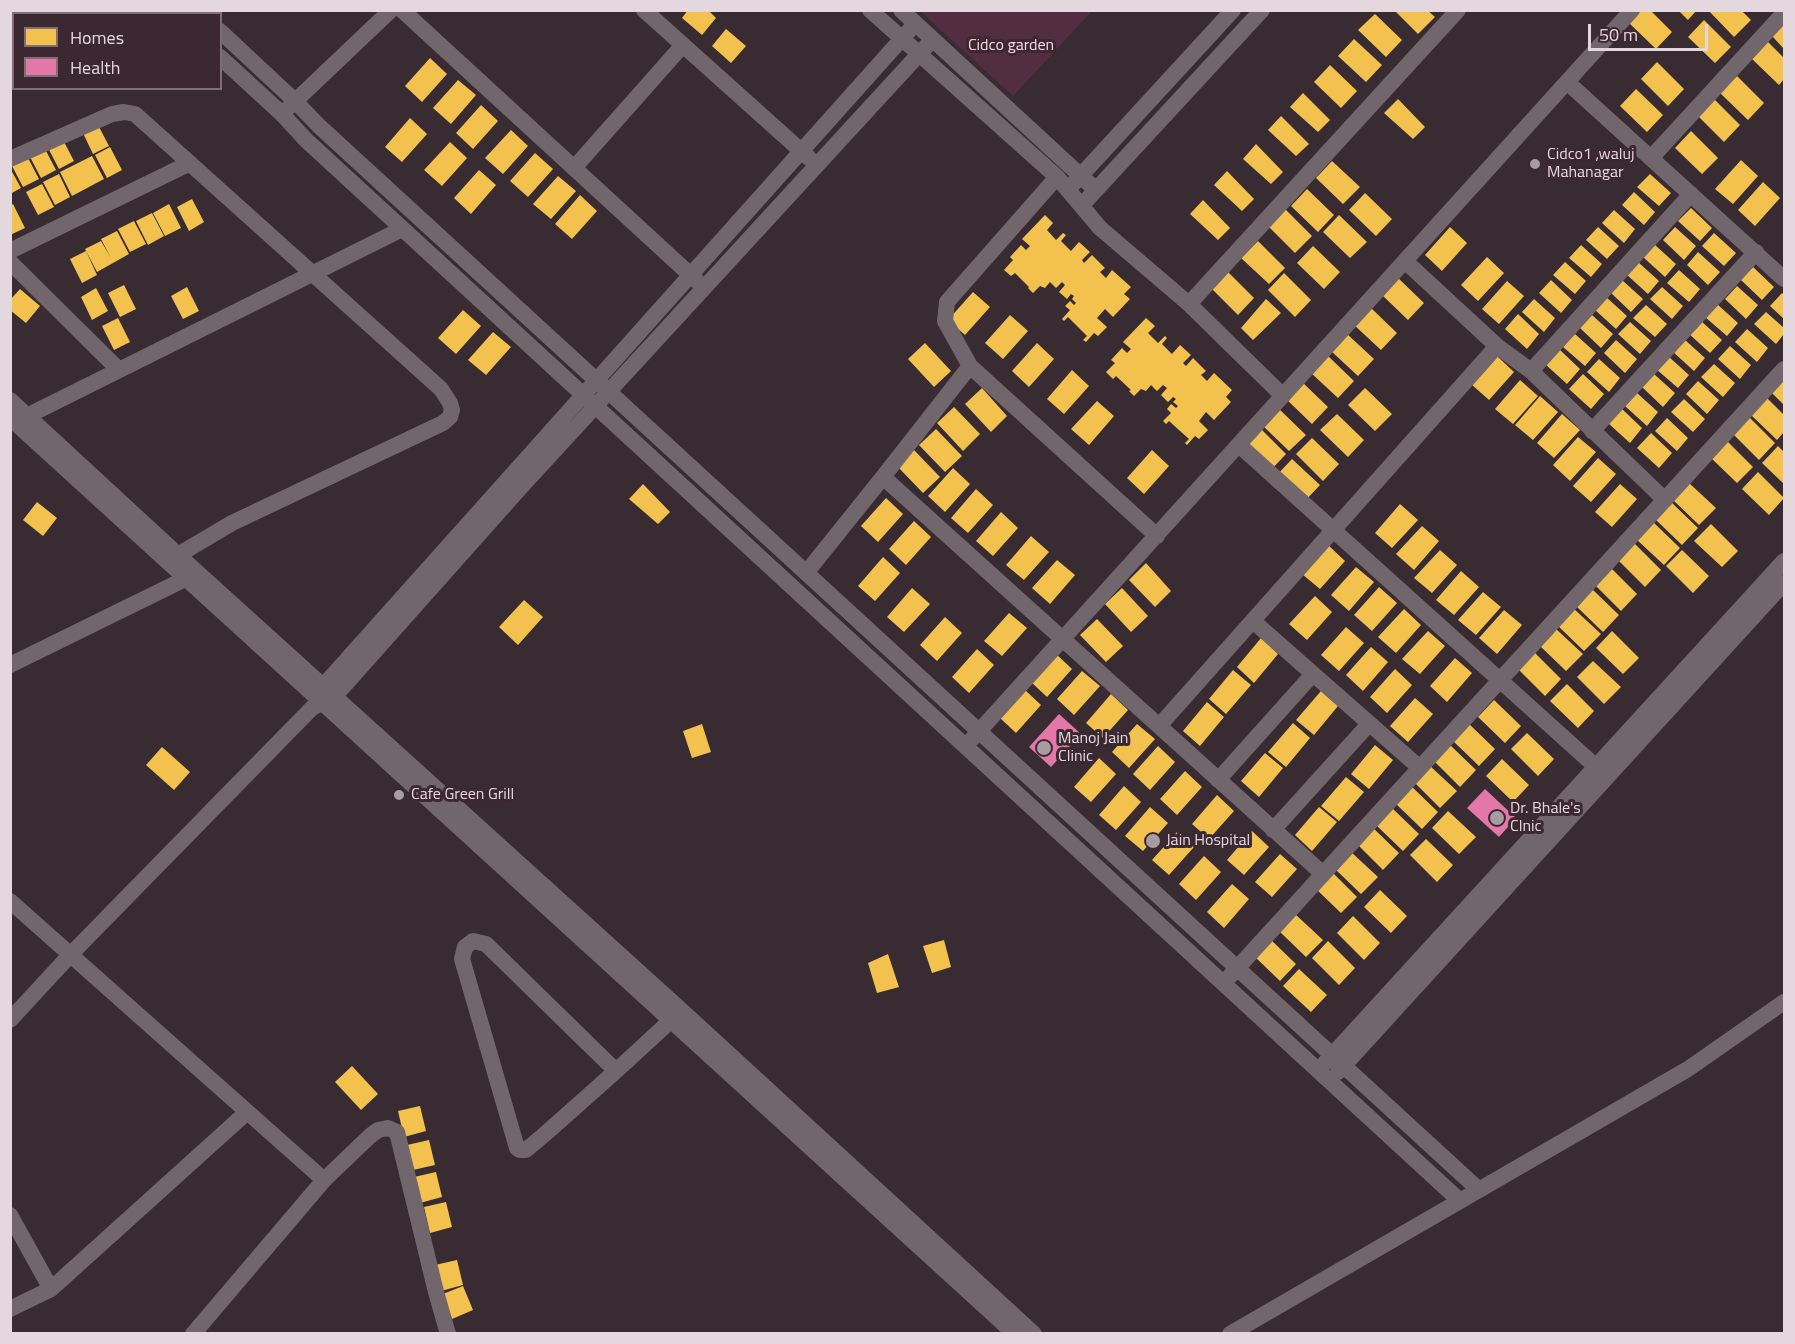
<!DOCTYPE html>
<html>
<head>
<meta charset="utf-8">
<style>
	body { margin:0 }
	#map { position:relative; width:1795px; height:1344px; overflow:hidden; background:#382c32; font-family:"Titillium Web",sans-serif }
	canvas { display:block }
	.frame { position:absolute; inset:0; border:12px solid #e4d7dd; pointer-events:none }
	.legend { position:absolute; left:12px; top:12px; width:210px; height:78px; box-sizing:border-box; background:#3c2831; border:2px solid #7f6e76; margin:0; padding:8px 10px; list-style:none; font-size:18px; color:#e4d7dd }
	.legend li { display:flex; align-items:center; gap:12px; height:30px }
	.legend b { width:30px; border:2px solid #7f6e76 }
	.scale { position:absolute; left:1588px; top:24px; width:120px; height:27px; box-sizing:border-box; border:3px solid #e4d7dd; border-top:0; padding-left:8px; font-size:18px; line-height:21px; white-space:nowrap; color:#e4d7dd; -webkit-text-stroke:4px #3c2831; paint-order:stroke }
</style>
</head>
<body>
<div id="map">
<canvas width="1795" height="1344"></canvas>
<div class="frame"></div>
<ul class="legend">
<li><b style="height:16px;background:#f2c14e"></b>Homes</li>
<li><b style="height:16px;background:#e377a8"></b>Health</li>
</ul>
<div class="scale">50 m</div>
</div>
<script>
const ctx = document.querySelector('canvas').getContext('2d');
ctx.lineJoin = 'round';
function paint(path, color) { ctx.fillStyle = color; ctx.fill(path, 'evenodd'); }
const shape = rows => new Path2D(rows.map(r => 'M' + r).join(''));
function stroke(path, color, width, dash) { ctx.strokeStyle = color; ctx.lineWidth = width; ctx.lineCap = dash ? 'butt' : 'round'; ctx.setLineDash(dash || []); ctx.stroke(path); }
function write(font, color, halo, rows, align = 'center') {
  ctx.font = font + ' "Titillium Web",sans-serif'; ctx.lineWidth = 6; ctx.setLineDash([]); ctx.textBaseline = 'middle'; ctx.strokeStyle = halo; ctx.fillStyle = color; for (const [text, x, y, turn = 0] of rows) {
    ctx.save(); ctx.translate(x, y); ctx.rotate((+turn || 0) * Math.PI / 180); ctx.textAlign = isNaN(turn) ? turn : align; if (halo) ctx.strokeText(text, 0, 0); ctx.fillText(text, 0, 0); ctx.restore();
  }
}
const green = shape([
	[920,11,1092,11,1013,96]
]);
const homes = shape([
	[688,10,708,10,716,18,702,35,682,18],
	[1394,10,1427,10,1435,17,1418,34],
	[1641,10,1650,10,1672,32,1656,49,1629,23],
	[1678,10,1697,10,1688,20],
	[1708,10,1741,10,1751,20,1734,37],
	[1375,14,1402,40,1386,57,1358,30],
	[1704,20,1731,47,1715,63,1688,37],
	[1784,23,1784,49,1772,36],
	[726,29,746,46,731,63,712,46],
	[1354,39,1382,65,1366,82,1338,56],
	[1768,42,1784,58,1784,79,1779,85,1752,59],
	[430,58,447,74,422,102,405,86],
	[1657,62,1684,89,1668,106,1641,79],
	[1330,65,1357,91,1341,108,1314,82],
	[1737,76,1764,103,1748,120,1720,93],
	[458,80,476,95,451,124,433,108],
	[1636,89,1663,115,1647,132,1620,106],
	[1303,93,1330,120,1318,132,1290,107],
	[1713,98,1740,125,1724,142,1697,115],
	[1398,99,1425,127,1413,139,1384,113],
	[481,105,498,121,473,149,456,133],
	[1281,116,1309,144,1296,156,1268,130],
	[410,118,427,134,402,162,385,147],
	[97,123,109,146,93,154,82,131],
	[511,130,528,146,503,174,485,158],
	[1691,131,1718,158,1702,174,1675,148],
	[62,138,74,161,59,169,47,146],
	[450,142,467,158,442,186,424,170],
	[1256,144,1283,172,1271,184,1243,159],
	[44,147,56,170,41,178,29,155],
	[110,147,122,170,107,178,95,155],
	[535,153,553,169,528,197,510,181],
	[27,156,39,179,23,187,11,164],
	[92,156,104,179,72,196,60,172],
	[1741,160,1758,176,1733,204,1715,189],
	[1332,161,1360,187,1343,204,1316,178],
	[10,168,21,188,10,194],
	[479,170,496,185,471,214,454,198],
	[1227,171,1254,199,1242,211,1214,185],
	[59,174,70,197,55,205,43,182],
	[1650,174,1671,193,1659,206,1637,187],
	[558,176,576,191,551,219,533,204],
	[1763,182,1780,198,1755,226,1738,210],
	[42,184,54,207,38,215,26,192],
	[1307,189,1334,215,1318,232,1291,206],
	[1634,192,1655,212,1644,225,1622,205],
	[1365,193,1392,219,1376,236,1349,210],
	[580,195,597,211,572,239,555,224],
	[192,199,204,222,189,231,177,207],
	[1203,200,1230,228,1218,240,1190,214],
	[13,204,25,228,10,235,10,206],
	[169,204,181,228,165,236,153,213],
	[1691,208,1712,228,1700,241,1678,221],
	[1285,209,1312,236,1295,253,1268,226],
	[1614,210,1635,229,1624,243,1602,223],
	[152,213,164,236,148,245,136,221],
	[1045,215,1053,223,1047,230,1056,240,1063,233,1066,235,1061,241,1071,251,1079,242,1090,252,1082,260,1084,263,1092,255,1105,268,1100,272,1106,278,1112,270,1131,287,1124,294,1130,299,1113,317,1105,309,1097,318,1107,327,1098,336,1094,333,1086,342,1083,340,1087,336,1068,317,1064,321,1062,319,1070,310,1065,306,1070,301,1074,305,1076,303,1072,299,1074,296,1071,294,1067,299,1059,292,1065,285,1062,282,1056,288,1050,282,1045,288,1040,286,1033,293,1028,288,1029,287,1015,273,1011,276,1004,270,1013,260,1010,257,1021,245,1026,250,1030,246,1022,239],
	[1339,215,1367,242,1350,258,1323,232],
	[134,221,146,244,130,252,118,229],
	[1450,227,1467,243,1442,271,1425,255],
	[1598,227,1619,246,1607,259,1586,240],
	[1675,227,1696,246,1684,260,1663,240],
	[117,231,129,254,97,272,85,249,101,241,111,258,101,239],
	[1714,233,1736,253,1724,266,1702,246],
	[1258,241,1285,268,1269,284,1241,258],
	[1581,245,1602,264,1591,277,1569,258],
	[1655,245,1676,264,1665,277,1643,257],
	[1313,246,1340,272,1324,289,1297,263],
	[86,251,97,275,82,283,70,259],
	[1698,252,1720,272,1708,285,1687,265],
	[1487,257,1504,273,1478,301,1461,285],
	[1565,262,1586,281,1575,294,1553,275],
	[1638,262,1659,281,1648,294,1626,274],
	[1753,267,1774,287,1762,300,1741,280],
	[1679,270,1700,289,1689,302,1667,283],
	[1227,271,1254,298,1238,315,1211,288],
	[1284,273,1311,300,1295,317,1268,290],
	[1397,277,1424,303,1408,320,1381,294],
	[1551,280,1572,300,1561,313,1539,293],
	[1622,280,1643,299,1631,312,1610,292],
	[1507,281,1524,296,1499,324,1482,309],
	[124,285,136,309,120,317,108,293],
	[1737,286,1758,305,1746,319,1725,299],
	[187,287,199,311,183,319,171,296],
	[1662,287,1683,306,1672,319,1650,299],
	[96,288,108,311,92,320,81,297],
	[20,289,40,306,26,323,10,310,10,300],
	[973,292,990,307,965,335,948,320],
	[1782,293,1784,295,1784,319,1770,306],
	[1606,297,1627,316,1616,329,1594,309],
	[1266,299,1281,313,1253,340,1241,328],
	[1534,299,1555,318,1544,332,1522,312],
	[1717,304,1738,323,1727,336,1705,317],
	[1646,305,1667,324,1655,337,1633,318],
	[1370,307,1397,333,1381,350,1353,324],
	[463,310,481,326,456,354,438,338],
	[1766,312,1784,328,1784,334,1776,344,1754,324],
	[1518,314,1539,334,1527,349,1505,329],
	[1010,315,1028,331,1003,359,985,343],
	[1592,315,1613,334,1601,348,1580,328],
	[118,318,130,342,114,350,102,326],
	[1146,318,1155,326,1148,333,1158,343,1165,336,1167,338,1162,344,1172,354,1180,345,1191,355,1183,363,1186,366,1193,358,1206,371,1201,375,1207,381,1214,373,1232,390,1226,397,1231,402,1214,420,1206,412,1199,421,1208,430,1199,439,1195,436,1187,445,1185,443,1189,439,1169,421,1166,424,1163,421,1171,413,1167,409,1171,404,1176,408,1178,406,1173,402,1176,399,1173,397,1168,402,1161,395,1167,388,1163,385,1157,391,1151,385,1146,391,1141,389,1134,396,1129,391,1131,390,1116,376,1113,379,1106,372,1115,363,1111,360,1122,348,1127,353,1131,349,1123,342],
	[1701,321,1722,340,1710,353,1688,333],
	[1630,322,1651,341,1640,354,1618,334],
	[1747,329,1768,348,1757,362,1735,342],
	[493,332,511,347,486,375,468,360],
	[1346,333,1374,359,1358,376,1330,350],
	[1575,334,1596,353,1585,366,1563,347],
	[1684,339,1705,358,1694,371,1672,351],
	[1616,340,1637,359,1625,373,1604,353],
	[925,343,951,371,934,387,908,359],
	[1037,343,1054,359,1029,387,1012,371],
	[1730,346,1751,365,1740,379,1718,359],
	[1559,349,1580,369,1567,384,1545,364],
	[1327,355,1354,381,1338,398,1310,372],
	[1497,356,1514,372,1489,400,1471,384],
	[1668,356,1689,375,1678,388,1656,369],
	[1599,359,1620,378,1609,392,1587,372],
	[1714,364,1735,383,1723,397,1701,377],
	[1072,370,1089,386,1064,414,1047,399],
	[1583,374,1604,394,1591,409,1569,389],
	[1654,374,1675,393,1663,407,1642,387],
	[1784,374,1784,405,1769,390],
	[1520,380,1538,396,1513,424,1495,409],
	[1301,381,1328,407,1312,424,1285,398],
	[1698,381,1719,400,1707,414,1686,394],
	[982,388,1007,416,991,432,965,404],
	[1365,388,1392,414,1375,431,1348,405],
	[1637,393,1658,412,1647,426,1625,406],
	[1540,396,1558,412,1533,440,1515,425],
	[1766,397,1784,415,1784,432,1777,440,1750,414],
	[1684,399,1705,419,1693,432,1671,412],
	[1097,401,1114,416,1089,445,1071,429],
	[954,407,980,434,963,451,937,423],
	[1278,408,1306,435,1289,451,1262,425],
	[1621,408,1642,428,1630,443,1608,423],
	[1337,414,1364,440,1348,457,1320,430],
	[1562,414,1580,430,1554,458,1537,443],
	[1748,416,1775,443,1759,460,1732,433],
	[1667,418,1688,438,1677,451,1655,431],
	[1259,427,1286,454,1270,471,1243,444],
	[936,429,962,456,945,472,919,445],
	[1651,433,1672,453,1659,468,1637,448],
	[1578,437,1596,452,1570,481,1553,465],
	[1312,438,1339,464,1323,481,1296,454],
	[1726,440,1753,467,1737,483,1710,457],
	[1778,446,1784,452,1784,484,1762,463],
	[914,450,940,477,923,493,897,466],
	[1152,450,1169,466,1144,494,1127,478],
	[1598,458,1616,474,1591,502,1573,486],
	[1292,459,1320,485,1304,502,1276,476],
	[953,468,970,484,945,512,928,496],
	[1758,472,1784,498,1769,515,1742,489],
	[1688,482,1716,508,1699,525,1672,499],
	[643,484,670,512,658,524,629,499],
	[1620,484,1637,499,1612,527,1595,512],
	[976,489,993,505,968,533,951,518],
	[886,498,903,514,878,542,861,526],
	[37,502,57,518,43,536,23,520],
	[1671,502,1698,528,1682,545,1655,519],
	[1400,504,1418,520,1392,548,1375,533],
	[1001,512,1018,528,993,556,976,541],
	[914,521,931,537,906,565,889,549],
	[1653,522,1680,548,1664,565,1636,539],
	[1711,524,1738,551,1722,567,1694,541],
	[1422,526,1439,541,1414,570,1396,554],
	[1031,536,1049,552,1024,580,1006,565],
	[1634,543,1661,570,1645,587,1618,560],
	[1328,545,1345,561,1320,589,1302,574],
	[1440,550,1457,565,1432,593,1414,578],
	[1682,550,1709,576,1693,593,1666,566],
	[883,557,900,573,875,601,858,586],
	[1057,560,1075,575,1050,604,1032,588],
	[1146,563,1171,591,1155,607,1129,580],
	[1356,567,1374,582,1349,611,1331,595],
	[1610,567,1637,594,1621,611,1594,584],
	[1461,571,1479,587,1454,615,1436,600],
	[1379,587,1397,603,1372,631,1354,615],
	[912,588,930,604,904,632,887,617],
	[1122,588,1148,616,1131,632,1105,604],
	[1592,589,1619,615,1603,632,1576,606],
	[1483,592,1501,607,1476,635,1458,620],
	[1315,596,1332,612,1307,640,1289,624],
	[524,600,543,617,518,645,499,627],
	[1573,608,1601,634,1584,651,1557,625],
	[1404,609,1421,625,1396,653,1378,637],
	[1504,610,1522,625,1497,654,1479,638],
	[1009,613,1027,628,1002,656,984,641],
	[945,617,962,633,937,661,920,645],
	[1097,619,1123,646,1106,662,1080,635],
	[1346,627,1364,643,1339,671,1321,655],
	[1555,628,1583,654,1566,671,1539,645],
	[1428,631,1445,646,1420,674,1402,659],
	[1612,631,1639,658,1623,674,1596,648],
	[1261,638,1278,654,1254,683,1237,667],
	[1371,647,1388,662,1363,691,1346,675],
	[977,649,994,665,969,693,952,677],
	[1534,652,1561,679,1545,696,1518,669],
	[1055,653,1072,669,1047,697,1030,681],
	[1455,658,1472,673,1447,702,1430,686],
	[1593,661,1621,687,1604,704,1577,677],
	[1395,669,1412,685,1387,713,1370,697],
	[1233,670,1251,685,1226,714,1209,699],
	[1082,671,1100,686,1074,715,1057,699],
	[1567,684,1594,711,1578,728,1550,701],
	[1024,689,1041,705,1016,733,999,717],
	[1321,691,1338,706,1314,735,1296,720],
	[1111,694,1128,710,1103,738,1086,723],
	[1415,698,1433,714,1408,742,1390,726],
	[1494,700,1521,726,1505,743,1478,717],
	[1207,702,1224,717,1200,746,1183,731],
	[1293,723,1310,738,1286,767,1268,752],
	[1468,723,1495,749,1479,766,1452,740],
	[702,724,711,752,692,758,683,731],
	[1137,724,1155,739,1129,768,1112,752],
	[1527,733,1554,759,1538,776,1511,749],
	[1449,744,1476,770,1460,787,1433,760],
	[1375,745,1393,760,1369,789,1351,774],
	[1158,746,1175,762,1150,790,1133,774],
	[162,747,190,772,174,790,146,765],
	[1265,753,1283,768,1259,797,1241,781],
	[1099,758,1116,774,1091,802,1074,787],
	[1502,759,1529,785,1513,802,1486,776],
	[1429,765,1457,791,1440,808,1413,781],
	[1185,771,1202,787,1177,815,1160,799],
	[1346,777,1364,792,1339,821,1321,806],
	[1124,786,1141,802,1116,830,1099,815],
	[1411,786,1438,812,1422,829,1395,803],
	[1217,795,1234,811,1209,839,1192,824],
	[1150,807,1168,823,1143,851,1125,836],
	[1319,807,1337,822,1312,851,1295,835],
	[1392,808,1419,834,1403,851,1376,825],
	[1448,811,1476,837,1459,854,1432,828],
	[1372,827,1399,853,1383,870,1356,843],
	[1252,831,1269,847,1244,875,1227,860],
	[1177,832,1194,847,1169,875,1152,860],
	[1426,839,1453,865,1437,882,1410,855],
	[1350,851,1378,877,1361,894,1334,868],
	[1280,854,1297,869,1272,897,1255,882],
	[1204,856,1221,872,1196,900,1179,884],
	[1330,870,1357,897,1341,913,1314,887],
	[1232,884,1249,899,1224,928,1207,912],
	[1380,890,1407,916,1391,933,1364,907],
	[1295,914,1323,940,1306,957,1279,931],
	[1353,916,1380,943,1364,960,1337,933],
	[1269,938,1296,964,1280,981,1253,955],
	[944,940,951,967,932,973,923,946],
	[1328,941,1355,968,1339,985,1312,958],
	[888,954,899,987,877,993,868,963],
	[1299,969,1327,995,1311,1012,1283,986],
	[352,1066,378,1094,361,1110,335,1082],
	[420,1106,426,1131,404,1137,398,1111],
	[429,1140,435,1165,413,1170,407,1145],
	[436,1172,442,1197,420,1203,414,1177],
	[446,1202,452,1227,430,1233,424,1207],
	[457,1260,463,1285,441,1291,435,1265],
	[463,1286,473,1310,452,1319,443,1294]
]);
const health = shape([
	[1059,714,1081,734,1051,767,1029,747],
	[1485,789,1516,818,1499,837,1467,808]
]);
const minor = shape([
	[169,10,173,14],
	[199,10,202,14],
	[402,10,574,168,683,45],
	[644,10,809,158],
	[870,10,1057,177,1100,228,1189,304,1283,396],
	[901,10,1096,190],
	[220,31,295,101,319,126,1478,1189],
	[220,57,282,114,306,140,1459,1200],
	[1567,82,1784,279],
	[289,107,391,10],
	[1651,158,1784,13],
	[10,159,112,114,124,112,135,114,441,389,450,403,452,410,450,417,443,423,232,523,178,555],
	[574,168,697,281],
	[1057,177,947,302,945,321,970,366,1157,536],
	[1074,183,1233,10],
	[1082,205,1262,10],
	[10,251,190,163],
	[1405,261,1497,346,1531,371,1665,500],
	[10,262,119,370],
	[1189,304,1458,10],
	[1531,371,1691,194],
	[10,400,178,555,681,1010,1034,1334],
	[10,418,1015,1334],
	[19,420,402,229],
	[1592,431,1756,252],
	[1239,445,1604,774],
	[883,477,1323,874],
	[806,573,883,477,970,366],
	[1253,621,1420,768],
	[10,665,187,578],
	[318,694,324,685,915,24],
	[1159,726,1497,346],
	[972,739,1632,10],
	[1218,780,1313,674],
	[1273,830,1369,724],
	[10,901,324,1180],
	[1230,976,1784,369],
	[10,1020,71,954,312,708,335,696,521,487,932,40],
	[1325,1063,1784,561],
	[616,1071,486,944,473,941,465,947,462,959,517,1148,520,1150,526,1150,545,1134,616,1071,679,1013],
	[1338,1072,1784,583],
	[10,1215,51,1289],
	[10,1309,51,1289,246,1113],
	[193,1334,324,1180,370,1136,378,1130,388,1128,397,1132,436,1292,448,1334],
	[1230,1334,1688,1069,1784,1002]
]);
const markers = [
	[1535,164,6,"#a89ba1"],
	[1044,748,8,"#a89ba1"],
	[399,795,6,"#a89ba1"],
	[1497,818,8,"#a89ba1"],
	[1153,841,8,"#a89ba1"]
];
const parkNames = [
	["Cidco garden",1011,46]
];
const poiNames = [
	["Cidco1 ,waluj",1547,155],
	["Mahanagar",1547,173],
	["Manoj Jain",1058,739],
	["Clinic",1058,757],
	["Cafe Green Grill",411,795],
	["Dr. Bhale's",1510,809],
	["Clnic",1510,827],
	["Jain Hospital",1166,841]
];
paint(green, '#522e40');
paint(homes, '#f2c14e');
paint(health, '#e377a8');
stroke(minor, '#71666b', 16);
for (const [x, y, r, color] of markers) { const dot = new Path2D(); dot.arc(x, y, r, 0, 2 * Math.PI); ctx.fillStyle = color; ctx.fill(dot); stroke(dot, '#3c2831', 2); }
write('16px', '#fdd7e8', '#3c2831', parkNames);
write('16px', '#e4d7dd', '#3c2831', poiNames, 'left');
</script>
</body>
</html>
